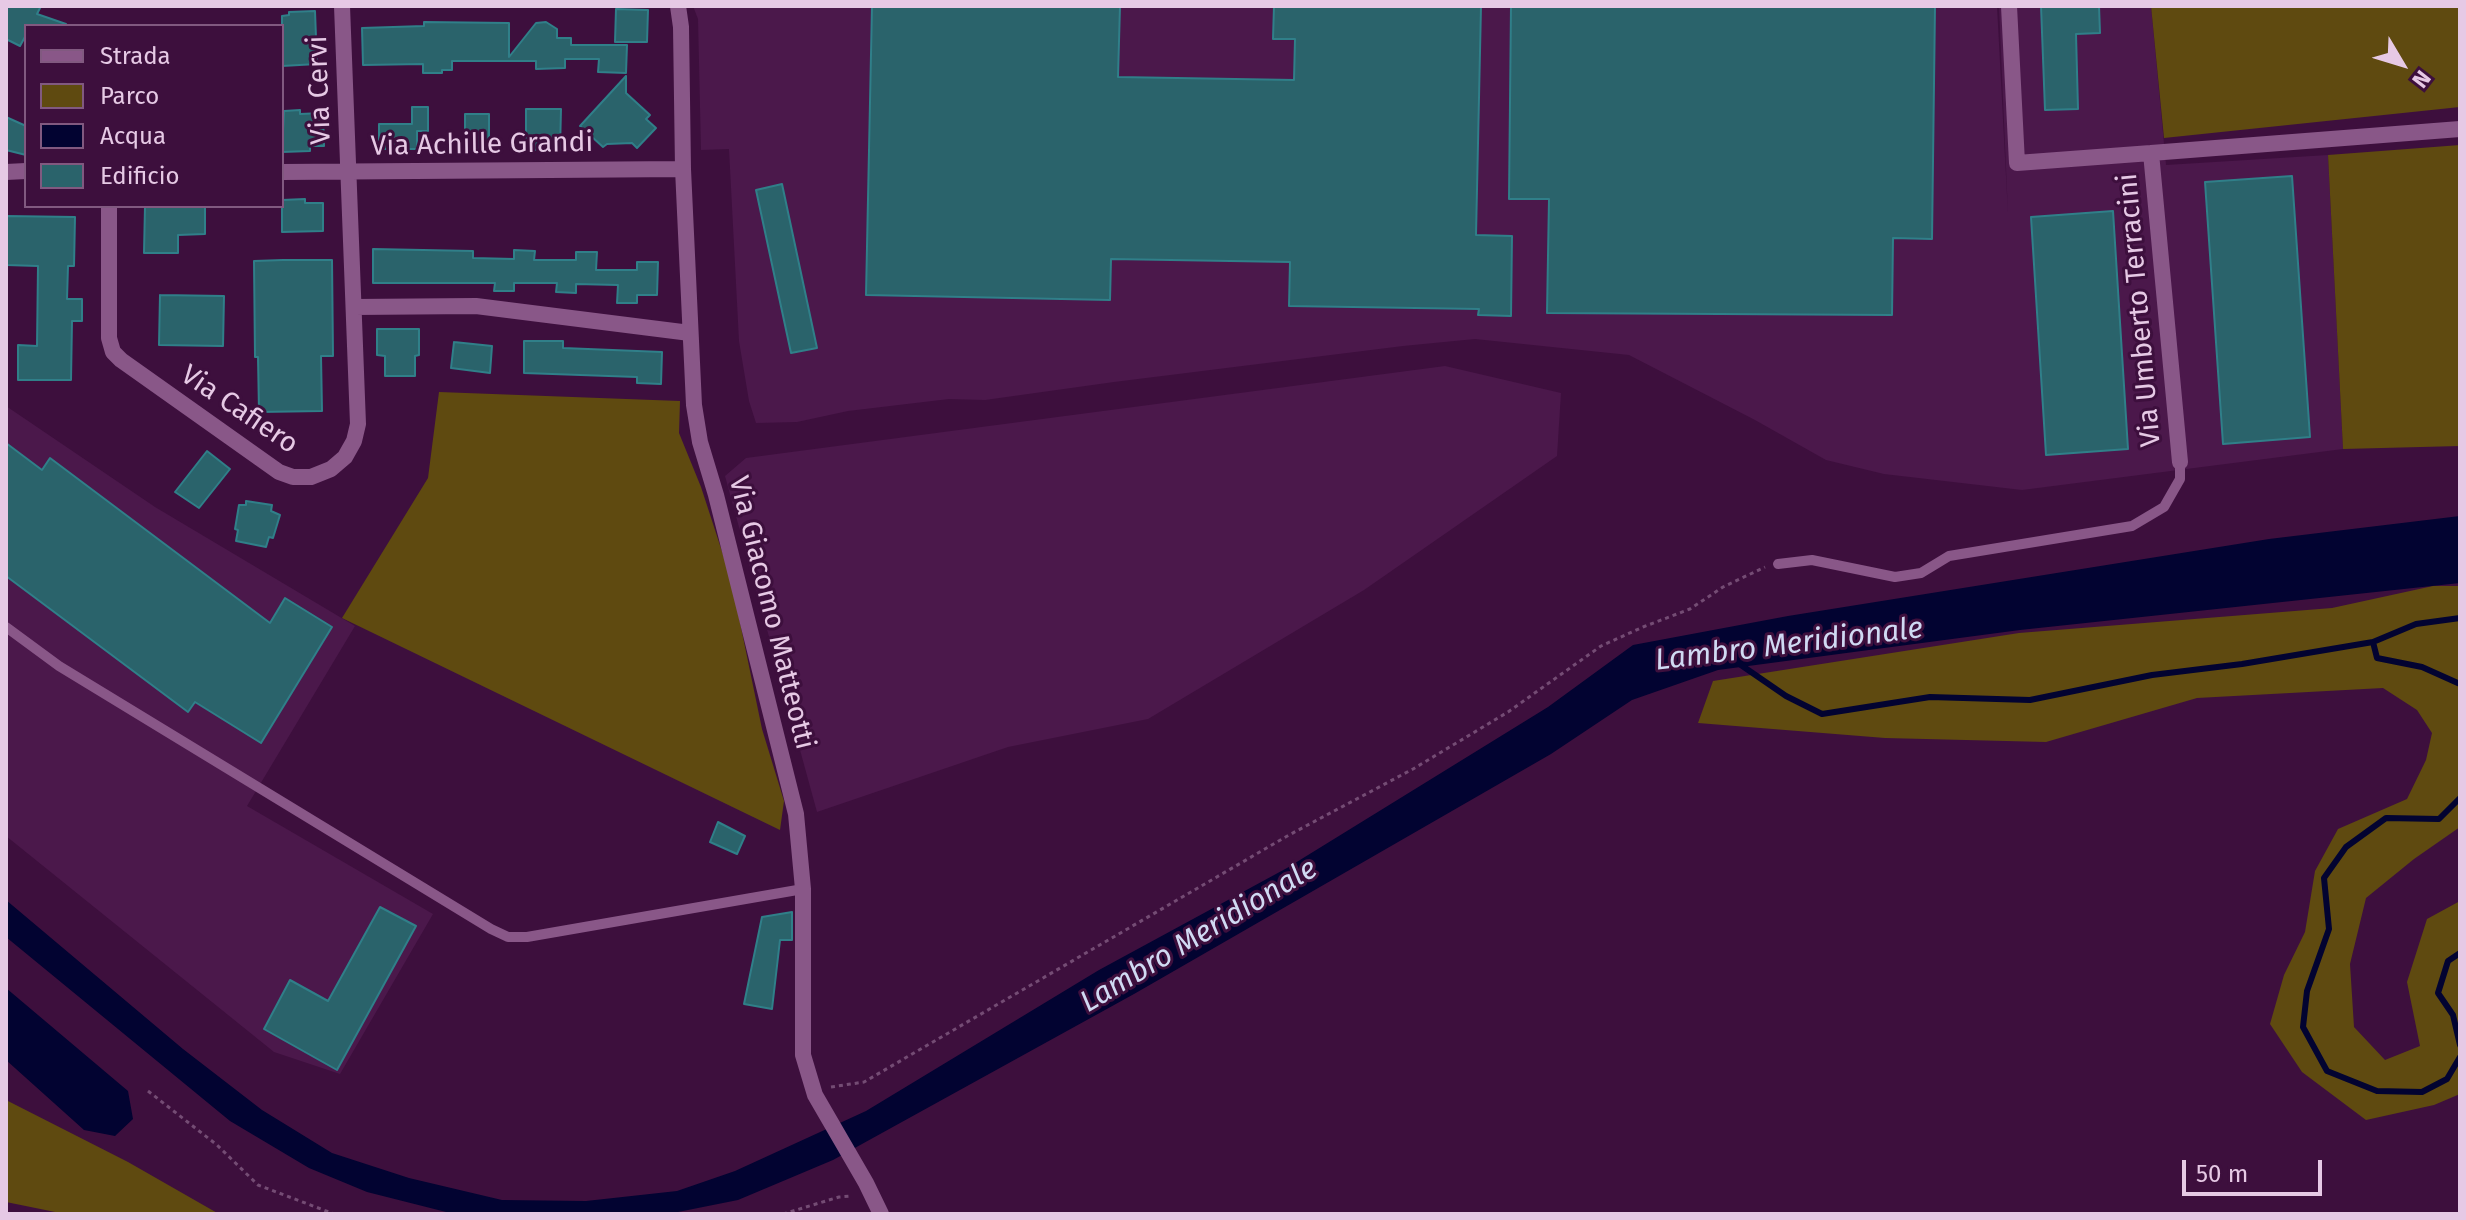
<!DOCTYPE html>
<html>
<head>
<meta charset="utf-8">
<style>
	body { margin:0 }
	#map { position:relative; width:2466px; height:1220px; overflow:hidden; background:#3d0f3d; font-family:"Fira Sans",sans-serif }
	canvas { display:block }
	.frame { position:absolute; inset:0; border:8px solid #e6c9e5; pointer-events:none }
	.legend { position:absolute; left:24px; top:24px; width:260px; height:184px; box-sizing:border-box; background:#3d0f3d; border:2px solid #815980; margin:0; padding:10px 14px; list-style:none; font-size:24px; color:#e6c9e5 }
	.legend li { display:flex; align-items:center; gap:16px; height:40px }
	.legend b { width:40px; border:2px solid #815980 }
	.north { position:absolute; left:2362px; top:24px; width:80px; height:80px; -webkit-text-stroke:6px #3d0f3d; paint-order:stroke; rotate:128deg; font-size:22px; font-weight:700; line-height:32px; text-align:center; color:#e6c9e5 }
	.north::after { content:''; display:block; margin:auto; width:28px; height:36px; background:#e6c9e5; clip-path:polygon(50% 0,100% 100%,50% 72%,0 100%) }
	.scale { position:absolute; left:2182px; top:1160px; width:140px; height:36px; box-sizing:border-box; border:4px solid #e6c9e5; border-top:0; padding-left:10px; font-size:24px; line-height:28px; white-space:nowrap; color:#e6c9e5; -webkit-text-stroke:6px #3d0f3d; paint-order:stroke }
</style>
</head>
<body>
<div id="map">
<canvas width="2466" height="1220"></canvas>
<div class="frame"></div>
<ul class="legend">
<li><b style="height:10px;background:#895788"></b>Strada</li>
<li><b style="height:22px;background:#5f4a10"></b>Parco</li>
<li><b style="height:22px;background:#020331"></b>Acqua</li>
<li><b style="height:22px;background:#2a636b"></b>Edificio</li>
</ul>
<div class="north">N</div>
<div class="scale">50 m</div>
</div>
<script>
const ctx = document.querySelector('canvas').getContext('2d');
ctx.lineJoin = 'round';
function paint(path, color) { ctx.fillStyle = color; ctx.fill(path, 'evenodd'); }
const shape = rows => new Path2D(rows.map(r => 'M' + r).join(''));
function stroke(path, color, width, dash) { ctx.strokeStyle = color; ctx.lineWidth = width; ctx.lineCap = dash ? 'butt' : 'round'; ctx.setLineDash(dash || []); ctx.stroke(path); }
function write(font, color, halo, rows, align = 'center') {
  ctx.font = font + ' "Fira Sans",sans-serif'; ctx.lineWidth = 6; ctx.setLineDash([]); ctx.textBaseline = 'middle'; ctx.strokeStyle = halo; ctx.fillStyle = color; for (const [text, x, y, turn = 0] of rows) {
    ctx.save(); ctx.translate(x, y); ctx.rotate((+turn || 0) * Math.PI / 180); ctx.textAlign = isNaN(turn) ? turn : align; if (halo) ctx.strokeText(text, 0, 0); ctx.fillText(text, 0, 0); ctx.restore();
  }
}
const built = shape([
	[693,6,1997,6,2008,214,1999,6,2151,6,2166,165,2328,155,2343,449,2022,490,1884,474,1826,460,1755,420,1629,355,1475,339,1403,346,1114,382,985,400,949,399,848,411,797,422,756,423,749,401,739,341,729,149,701,150,698,19],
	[1445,366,1561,393,1557,456,1364,590,1148,719,1008,747,817,812,725,476,746,458],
	[6,406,155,507,355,626,247,806,433,914,340,1074,274,1052,6,836]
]);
const green = shape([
	[2151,6,2460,6,2460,107,2164,138],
	[2460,145,2460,446,2343,449,2328,155],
	[439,392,680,401,679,433,701,487,731,579,762,729,784,801,780,830,342,618,428,478],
	[2433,586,2460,586,2460,827,2414,859,2366,898,2350,964,2354,1027,2385,1060,2420,1046,2407,982,2427,919,2460,901,2460,1094,2434,1105,2366,1120,2302,1072,2270,1024,2284,975,2305,932,2315,871,2338,829,2407,799,2426,760,2432,733,2417,710,2383,688,2197,698,2046,742,1885,738,1698,723,1713,681,2019,633,2332,608],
	[6,1100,128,1162,219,1214,65,1214,6,1202]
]);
const water = shape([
	[2460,516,2460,583,2020,630,1718,670,1632,700,1551,754,1134,994,833,1160,738,1200,668,1214,454,1214,367,1192,309,1168,230,1121,6,937,6,900,183,1049,262,1110,332,1153,409,1178,502,1200,586,1201,677,1191,735,1171,866,1111,1099,970,1287,868,1548,707,1633,645,1788,616,2269,539],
	[6,988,128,1091,133,1119,115,1136,84,1130,6,1060]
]);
const stream = shape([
	[2373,642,2377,658,2422,667,2460,684],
	[1738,663,1786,696,1822,714,1930,697,2030,700,2152,675,2242,664,2373,642,2416,624,2460,618],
	[2460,798,2439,819,2386,818,2346,847,2324,878,2329,929,2307,991,2303,1027,2327,1071,2377,1091,2422,1092,2447,1079,2460,1057],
	[2460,953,2448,961,2438,993,2453,1015,2460,1045]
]);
const building = shape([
	[6,6,41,6,37,14,66,24,66,26,26,26,26,35,20,46,6,39,6,6],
	[872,6,1120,6,1118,77,1294,80,1295,39,1273,39,1274,6,1481,6,1476,235,1512,236,1511,316,1478,315,1479,309,1289,306,1290,262,1111,259,1110,300,866,295,872,6],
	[1511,6,1935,6,1932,239,1893,238,1892,315,1547,313,1549,199,1509,199,1511,6],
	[2041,6,2099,6,2100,33,2076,34,2078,109,2045,110,2041,6],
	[616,9,648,10,647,42,615,42,616,9],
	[315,11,317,64,282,66,282,16,289,15,289,12,315,11],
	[424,22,509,23,509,57,536,23,546,22,557,29,557,38,571,38,571,45,627,45,626,73,598,72,599,59,565,59,565,68,536,69,536,61,452,61,452,70,442,70,442,73,423,73,423,64,363,65,362,28,424,26,424,22],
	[626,76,626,93,650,115,646,119,656,128,637,148,632,143,607,144,603,147,580,126,626,76],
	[412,107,428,107,428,131,417,131,417,149,379,149,379,124,412,124,412,107],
	[526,109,561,109,560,150,526,150,526,109],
	[300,110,300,114,323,113,324,146,310,146,310,151,282,152,284,111,300,110],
	[465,114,489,114,489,151,465,151,465,114],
	[6,117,26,126,26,155,6,150,6,117],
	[2292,176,2310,437,2223,444,2205,182,2292,176],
	[782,184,817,348,791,353,756,190,782,184],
	[305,199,305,203,323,203,323,231,282,232,282,200,305,199],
	[145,206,205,206,205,234,178,235,178,253,144,253,145,206],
	[2113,211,2128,449,2046,455,2031,217,2113,211],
	[6,216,75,217,74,266,68,266,67,299,82,299,82,321,72,321,71,380,18,380,18,345,37,346,38,266,6,265,6,216],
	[373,249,473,251,473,258,514,259,514,250,535,251,534,260,576,260,576,252,597,252,596,270,637,270,637,262,658,262,657,295,637,295,637,303,617,303,618,285,576,284,576,293,556,292,557,283,514,283,514,291,494,291,495,283,373,283,373,249],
	[283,260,332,260,333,356,321,356,322,411,259,412,258,357,255,357,254,261,283,260],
	[160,295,224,296,223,346,159,345,160,295],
	[377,329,419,329,419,355,415,356,415,376,385,376,385,356,377,355,377,329],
	[524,341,563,341,563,348,662,352,661,384,637,383,637,377,524,373,524,341],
	[454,342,492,346,490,373,451,368,454,342],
	[6,443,42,470,50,458,270,623,285,598,332,627,261,743,195,702,188,712,6,576,6,443],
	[207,451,230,469,199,508,175,492,207,451],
	[246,501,272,505,271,511,280,515,273,538,269,537,266,547,236,541,238,530,235,529,239,505,246,505,246,501],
	[718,822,745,836,737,854,710,842,718,822],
	[380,907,416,926,337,1070,264,1029,290,980,328,1001,380,907],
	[792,912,792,940,780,940,772,1009,744,1004,762,917,792,912]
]);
const path = shape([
	[831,1087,864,1082,1289,835,1413,769,1508,712,1601,646,1643,627,1690,609,1723,587,1765,567],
	[148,1091,217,1145,258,1185,334,1214],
	[783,1214,839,1197,852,1196]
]);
const service = shape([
	[1778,564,1812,560,1895,577,1921,573,1949,556,2132,526,2164,507,2180,479,2180,462],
	[6,627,59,666,491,929,508,937,527,937,803,889]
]);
const minor = shape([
	[678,6,681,27,683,169,694,405,700,442,716,495,796,814,803,889,803,1055,815,1095,866,1183,881,1214],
	[2009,6,2017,163,2151,153,2180,462],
	[2151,153,2460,129],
	[6,172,26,171],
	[282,172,683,169],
	[109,206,109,338,113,352,121,360,279,472,293,477,311,477,331,469,345,457,354,441,358,424,342,6],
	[354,307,476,306,690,333]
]);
const streetNames = [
	["Via Cervi",320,90,-92],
	["Via Achille Grandi",482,145,-1],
	["Via Umberto Terracini",2140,310,-95],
	["Via Cafiero",239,410,34],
	["Via Giacomo Matteotti",771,613,76]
];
const waterNames = [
	["Lambro Meridionale",1789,645,-7],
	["Lambro Meridionale",1199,936,-31]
];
paint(built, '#4b184b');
paint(green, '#5f4a10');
paint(water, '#020331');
stroke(stream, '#020331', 6);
paint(building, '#2a636b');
stroke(building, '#307f89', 2);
stroke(path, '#744c74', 3, [4, 4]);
stroke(service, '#895788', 10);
stroke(minor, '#895788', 16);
write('28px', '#e6c9e5', '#3d0f3d', streetNames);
write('italic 30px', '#d0daf3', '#3d0f3d', waterNames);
</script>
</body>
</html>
